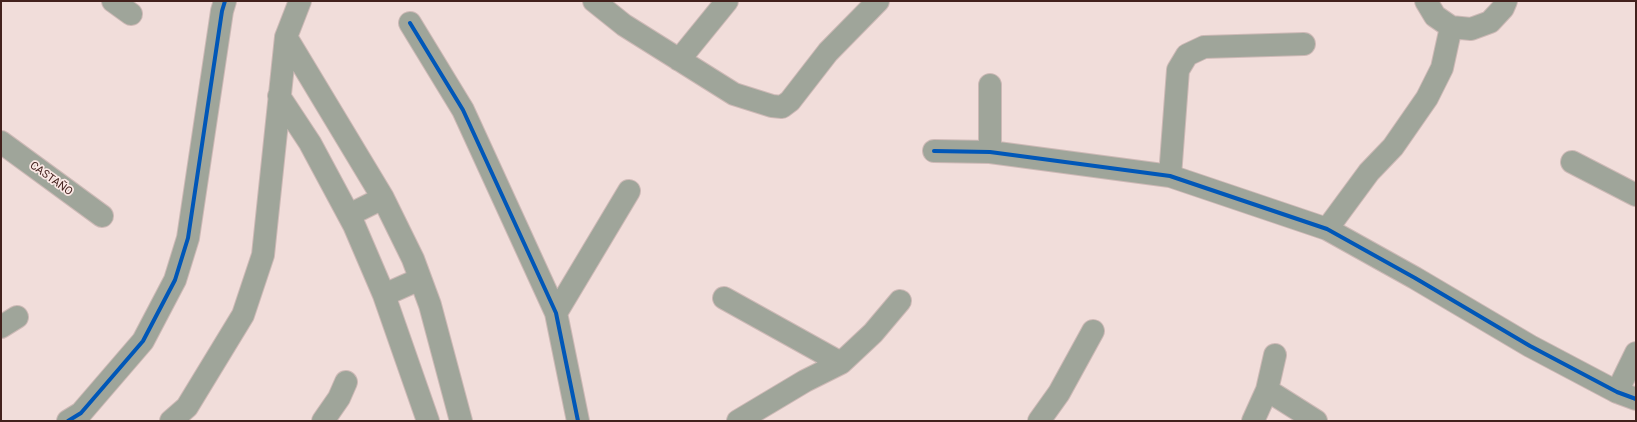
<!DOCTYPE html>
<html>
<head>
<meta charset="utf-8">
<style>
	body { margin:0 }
	#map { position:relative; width:1637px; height:422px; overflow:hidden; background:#f1ddda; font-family:Roboto,sans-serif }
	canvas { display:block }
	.frame { position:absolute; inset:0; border:2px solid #43211d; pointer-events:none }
</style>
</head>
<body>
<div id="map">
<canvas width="1637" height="422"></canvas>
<div class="frame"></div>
</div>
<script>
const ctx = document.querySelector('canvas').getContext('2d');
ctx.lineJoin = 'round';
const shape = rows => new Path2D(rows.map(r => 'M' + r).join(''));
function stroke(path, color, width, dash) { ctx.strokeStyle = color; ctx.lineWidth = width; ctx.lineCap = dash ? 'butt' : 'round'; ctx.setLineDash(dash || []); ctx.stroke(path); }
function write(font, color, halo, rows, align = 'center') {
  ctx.font = font + ' Roboto,sans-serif'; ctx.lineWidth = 3.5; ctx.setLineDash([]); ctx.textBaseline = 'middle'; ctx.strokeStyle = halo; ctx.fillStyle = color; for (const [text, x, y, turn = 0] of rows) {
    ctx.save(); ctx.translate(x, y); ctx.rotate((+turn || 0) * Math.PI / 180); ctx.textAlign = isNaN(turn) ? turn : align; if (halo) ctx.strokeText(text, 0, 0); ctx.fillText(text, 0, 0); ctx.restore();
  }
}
const street = shape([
	[113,1,131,14],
	[594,1,624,25,734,94,772,106,782,107,790,101,828,52,878,1],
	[1426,1,1435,16,1451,27,1471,29,1490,22,1503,8,1506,1],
	[410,23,463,110,556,313,578,421],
	[286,37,383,198,413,259,430,305,461,421],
	[679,60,727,1],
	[990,85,990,152],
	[279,96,310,143,354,225,384,295,428,421],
	[1,142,102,216],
	[934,151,990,152,1170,176,1327,229,1415,278,1530,346,1617,392,1636,399],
	[1572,162,1636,195],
	[1170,176,1178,70,1187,55,1204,47,1304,44],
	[349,215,383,198],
	[1327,229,1369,172,1393,147,1427,98,1442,68,1451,27],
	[384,295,420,279],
	[724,298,841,363],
	[556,313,629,191],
	[1,327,17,317],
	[1267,390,1316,421],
	[1617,392,1636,353],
	[68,421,81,413,143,341,175,280,188,238,222,11,225,1],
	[171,421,187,407,243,315,263,255,286,37,300,1],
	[323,421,339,398,346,382],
	[738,421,805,381,841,363,873,333,900,301],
	[1039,421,1059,393,1093,331],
	[1253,421,1267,390,1275,355]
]);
const cycleway = shape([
	[410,23,463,110,556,313,578,421],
	[934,151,990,152,1170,176,1327,229,1415,278,1530,346,1617,392,1636,399],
	[68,421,81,413,143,341,175,280,188,238,222,11,225,1]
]);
const streetNames = [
	["CASTAÑO",51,179,36]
];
stroke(street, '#cdb9b6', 24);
stroke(street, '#9fa59a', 22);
stroke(cycleway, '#0057b8', 4);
write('11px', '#43211d', '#fbe8e5', streetNames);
</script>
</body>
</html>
